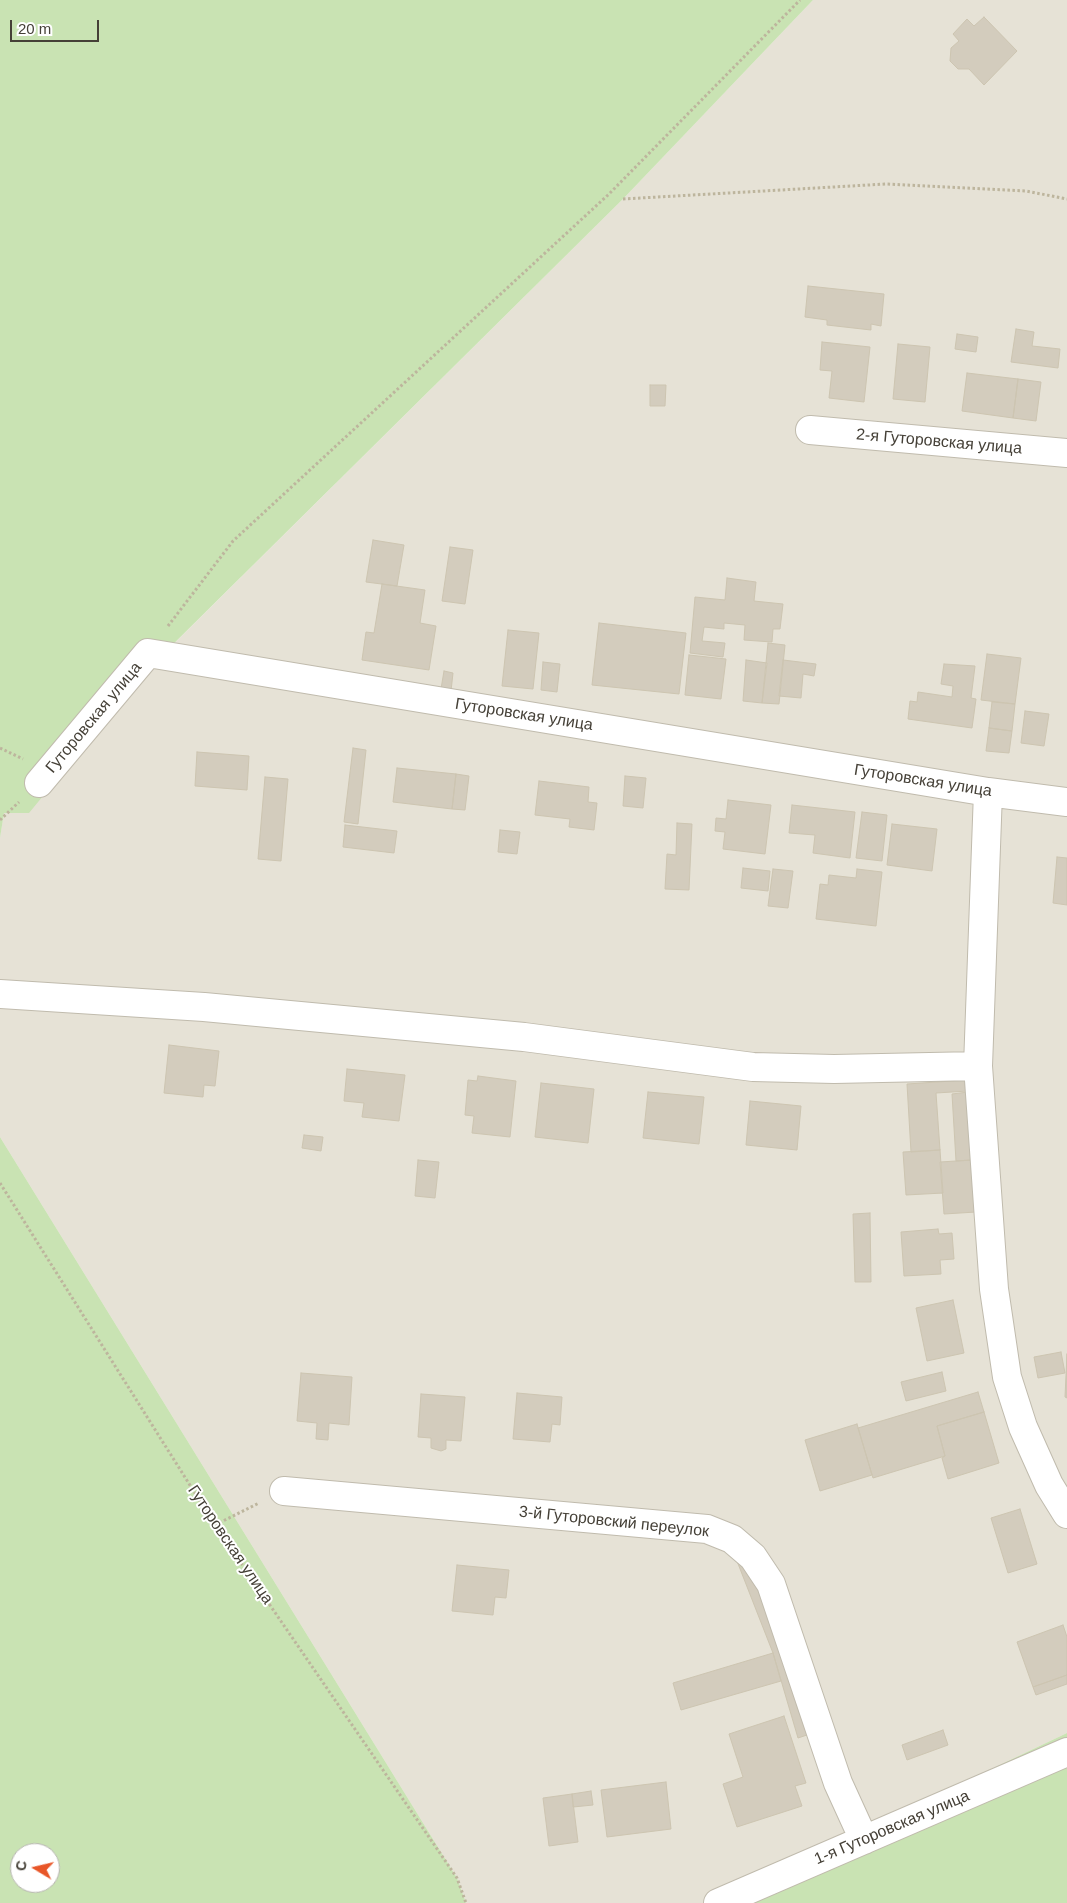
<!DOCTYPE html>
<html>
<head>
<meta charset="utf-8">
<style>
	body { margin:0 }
	#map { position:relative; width:1067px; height:1903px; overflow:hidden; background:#f2f0e7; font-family:Helvetica,sans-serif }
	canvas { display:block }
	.north { position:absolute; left:10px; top:1843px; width:50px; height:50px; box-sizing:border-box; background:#fff; border:1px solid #b5b3af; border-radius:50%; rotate:279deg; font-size:14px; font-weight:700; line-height:20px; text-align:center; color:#454037 }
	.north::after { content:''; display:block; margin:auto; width:18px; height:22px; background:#e85628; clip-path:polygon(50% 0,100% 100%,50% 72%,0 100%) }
	.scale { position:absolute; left:10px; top:20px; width:89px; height:22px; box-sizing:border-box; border:2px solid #454037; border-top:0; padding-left:6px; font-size:15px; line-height:18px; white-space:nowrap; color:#454037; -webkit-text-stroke:4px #fff; paint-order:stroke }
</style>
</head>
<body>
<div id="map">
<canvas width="1067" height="1903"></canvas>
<div class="north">С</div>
<div class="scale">20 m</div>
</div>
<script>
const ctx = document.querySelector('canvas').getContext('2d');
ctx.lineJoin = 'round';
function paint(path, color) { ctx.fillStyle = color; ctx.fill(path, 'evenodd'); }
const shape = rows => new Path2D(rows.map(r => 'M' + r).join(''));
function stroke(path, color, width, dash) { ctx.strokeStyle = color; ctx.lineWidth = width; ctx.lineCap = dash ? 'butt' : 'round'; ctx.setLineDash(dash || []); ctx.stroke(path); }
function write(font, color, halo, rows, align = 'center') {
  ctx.font = font + ' Helvetica,sans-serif'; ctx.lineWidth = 4; ctx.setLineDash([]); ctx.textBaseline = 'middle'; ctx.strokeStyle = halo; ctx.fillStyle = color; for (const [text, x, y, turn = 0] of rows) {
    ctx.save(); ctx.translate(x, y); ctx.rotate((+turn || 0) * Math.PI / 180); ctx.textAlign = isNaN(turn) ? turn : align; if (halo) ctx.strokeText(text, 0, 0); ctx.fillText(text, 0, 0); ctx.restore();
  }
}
const residential = shape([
	[813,0,1067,0,1067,1733,709,1903,466,1903,457,1878,0,1137,0,838,4,812,623,199]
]);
const green = shape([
	[0,0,813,0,623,199,145,672,29,813,4,813,0,838],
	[0,1137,457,1878,466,1903,0,1903],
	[20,1853,50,1853,50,1883,20,1883],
	[1067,1733,1067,1903,709,1903]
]);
const building = shape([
	[984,17,1017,51,984,85,969,69,958,69,950,61,951,48,959,41,953,34,967,19,974,26,984,17],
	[808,286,884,294,881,326,871,324,871,330,827,325,827,320,805,317,808,286],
	[1016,329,1034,332,1032,346,1060,349,1058,368,1011,362,1016,329],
	[957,334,978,337,976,352,955,349,957,334],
	[822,342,870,347,864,402,829,398,832,371,820,370,822,342],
	[898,344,930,347,925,402,893,399,898,344],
	[967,373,1018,379,1013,418,962,411,967,373],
	[1018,379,1041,382,1036,421,1013,418,1018,379],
	[650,385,666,385,665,406,650,406,650,385],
	[373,540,404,545,397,586,366,582,373,540],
	[450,547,473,550,465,604,442,601,450,547],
	[727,578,756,582,754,601,783,604,780,629,773,629,772,642,744,640,745,625,724,623,724,629,704,627,702,641,725,643,723,657,690,653,695,597,725,600,727,578],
	[382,584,425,590,420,623,436,626,429,670,362,660,366,632,374,633,382,584],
	[599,623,686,633,679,694,592,685,599,623],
	[508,630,539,633,533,689,502,686,508,630],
	[768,643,785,645,779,704,762,703,768,643],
	[987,654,1021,658,1015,704,981,700,987,654],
	[689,655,726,659,721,699,685,695,689,655],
	[746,660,767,663,762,703,743,701,746,660],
	[783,660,816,664,814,676,803,674,801,698,779,696,783,660],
	[543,662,560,664,557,692,541,690,543,662],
	[944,664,975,666,971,698,976,699,972,728,908,719,910,701,917,702,918,692,952,697,953,686,941,684,944,664],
	[444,671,453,673,451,691,441,689,444,671],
	[992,702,1015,704,1012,731,989,728,992,702],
	[1025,711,1049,714,1044,746,1021,743,1025,711],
	[989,728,1012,731,1009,753,986,751,989,728],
	[353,748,366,750,358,824,344,822,353,748],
	[197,752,249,756,247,790,195,786,197,752],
	[397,768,456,774,452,809,393,802,397,768],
	[456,774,469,776,465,810,452,809,456,774],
	[625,776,646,778,643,808,623,806,625,776],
	[265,777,288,779,281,861,258,859,265,777],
	[539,781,589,787,588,802,597,803,594,830,569,827,570,819,535,815,539,781],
	[728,800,771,805,765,854,723,849,725,832,715,831,716,818,726,819,728,800],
	[792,805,855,812,850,858,813,853,815,835,789,833,792,805],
	[862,812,887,815,882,861,856,858,862,812],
	[677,823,692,824,689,890,665,889,667,854,676,855,677,823],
	[892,824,937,829,932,871,887,865,892,824],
	[345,825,397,831,394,853,343,847,345,825],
	[500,830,520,832,517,854,498,852,500,830],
	[1057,857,1067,858,1067,905,1053,903,1057,857],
	[743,868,770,871,768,891,741,888,743,868],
	[773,869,793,871,788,908,768,906,773,869],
	[857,869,882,872,876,926,816,919,820,884,828,885,829,875,856,878,857,869],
	[169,1045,219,1051,215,1086,204,1085,203,1097,164,1093,169,1045],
	[347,1069,405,1075,399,1121,362,1117,364,1103,344,1101,347,1069],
	[478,1076,516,1081,510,1137,472,1133,474,1116,465,1115,468,1080,477,1081,478,1076],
	[967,1080,968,1091,936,1093,940,1150,911,1152,907,1084,967,1080],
	[541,1083,594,1089,588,1143,535,1137,541,1083],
	[648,1092,704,1097,699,1144,643,1138,648,1092],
	[968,1092,972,1160,956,1161,952,1094,968,1092],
	[750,1101,801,1106,797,1150,746,1145,750,1101],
	[304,1135,323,1137,321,1151,302,1148,304,1135],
	[940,1150,943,1193,906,1195,903,1152,940,1150],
	[418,1160,439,1162,435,1198,415,1196,418,1160],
	[972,1160,976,1212,944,1214,940,1162,972,1160],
	[870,1213,871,1282,855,1282,853,1214,870,1213],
	[938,1229,939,1234,952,1233,954,1259,940,1260,941,1274,904,1276,901,1232,938,1229],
	[953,1300,964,1353,927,1361,916,1308,953,1300],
	[1061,1352,1065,1373,1038,1378,1034,1357,1061,1352],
	[1067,1354,1067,1398,1065,1397,1067,1354],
	[942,1372,946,1391,906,1401,901,1382,942,1372],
	[301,1373,352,1377,349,1425,329,1423,328,1440,316,1439,317,1423,297,1421,301,1373],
	[978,1392,984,1412,937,1426,945,1456,873,1478,858,1428,978,1392],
	[517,1393,562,1397,560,1425,552,1424,550,1442,513,1439,517,1393],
	[421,1394,465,1397,461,1441,446,1440,446,1449,441,1451,431,1448,431,1438,418,1437,421,1394],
	[984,1412,999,1463,948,1479,942,1458,945,1456,937,1426,984,1412],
	[857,1424,872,1475,820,1491,805,1440,857,1424],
	[1020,1509,1037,1564,1008,1573,991,1518,1020,1509],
	[744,1554,779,1642,807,1735,798,1738,773,1653,735,1556,744,1554],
	[457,1565,509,1570,506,1598,495,1597,493,1615,452,1611,457,1565],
	[1063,1625,1067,1637,1067,1675,1033,1687,1017,1642,1063,1625],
	[773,1653,781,1681,681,1710,673,1683,773,1653],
	[1067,1675,1067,1684,1036,1695,1033,1687,1067,1675],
	[784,1716,806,1783,795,1786,802,1806,737,1827,723,1784,743,1777,729,1734,784,1716],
	[943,1730,948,1745,907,1760,902,1745,943,1730],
	[666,1782,671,1829,607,1837,601,1790,666,1782],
	[591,1791,593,1805,573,1807,572,1794,591,1791],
	[572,1794,578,1842,549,1846,543,1798,572,1794]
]);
const path = shape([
	[623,199,886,184,1026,191,1067,199],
	[168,626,233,541,609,194,800,0],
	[0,748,23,759],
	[0,820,19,802],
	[0,1183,215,1525,457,1878,466,1903],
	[215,1525,259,1503]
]);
const minor = shape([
	[810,430,1067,453],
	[39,783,148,653,988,792,1067,802],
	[988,792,978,1066,994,1289,1007,1377,1023,1427,1049,1485,1067,1514],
	[0,994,204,1007,524,1037,753,1067,834,1069,978,1066],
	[284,1491,707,1529,732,1539,753,1557,771,1584,838,1783,864,1840],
	[718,1903,1067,1752]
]);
const streetNames = [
	["2-я Гуторовская улица",939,442,5],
	["Гуторовская улица",524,715,9],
	["Гуторовская улица",94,718,-50],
	["Гуторовская улица",923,781,9],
	["3-й Гуторовский переулок",614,1522,6],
	["Гуторовская улица",230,1545,56],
	["1-я Гуторовская улица",892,1828,-23]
];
paint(residential, '#e6e2d6');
paint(green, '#c9e3b3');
paint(building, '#d3ccbd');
stroke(building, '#cdc5b1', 1);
stroke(minor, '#c0bbad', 30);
stroke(path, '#bdb59d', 3, [2.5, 2.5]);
stroke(minor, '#fff', 28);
write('16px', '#454037', '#fff', streetNames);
</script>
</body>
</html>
